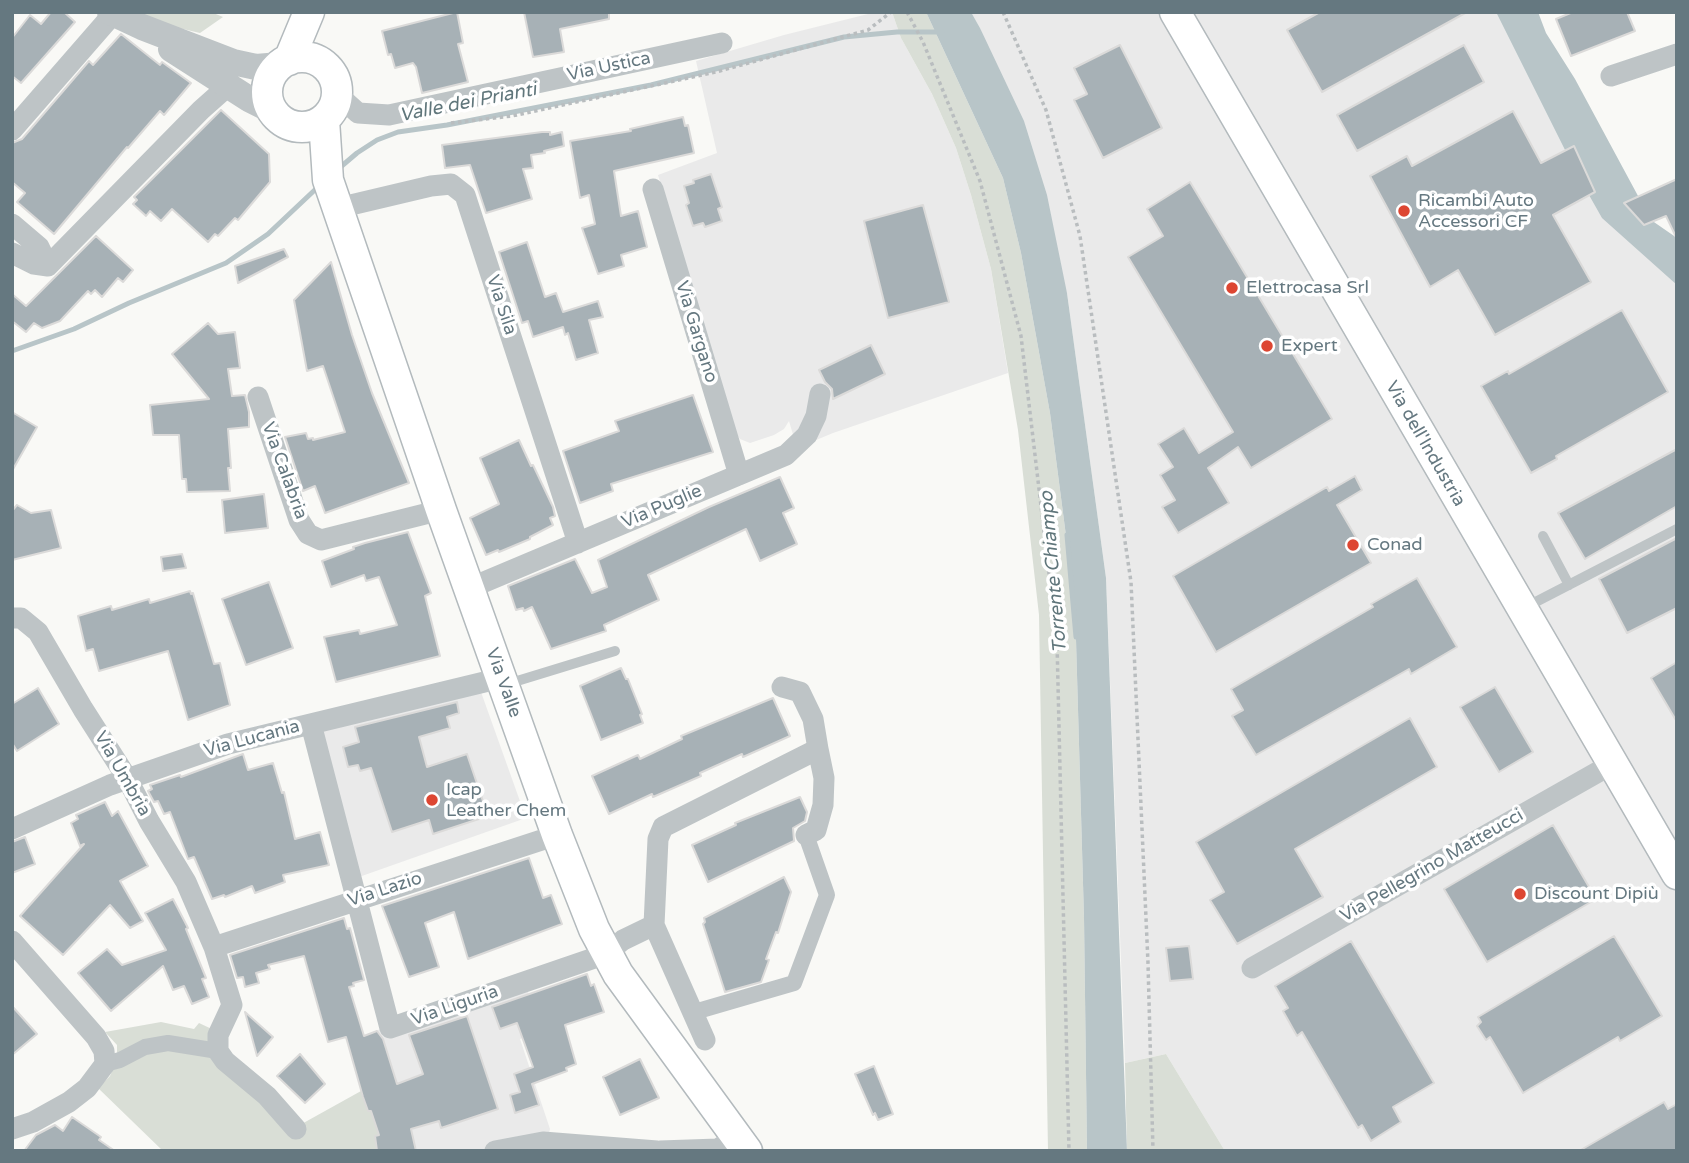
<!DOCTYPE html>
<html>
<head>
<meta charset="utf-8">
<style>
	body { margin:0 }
	#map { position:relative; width:1689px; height:1163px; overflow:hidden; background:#f9f9f6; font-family:"Varela Round",sans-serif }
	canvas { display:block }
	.frame { position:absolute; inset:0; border:14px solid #657880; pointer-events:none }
</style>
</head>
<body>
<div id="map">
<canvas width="1689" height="1163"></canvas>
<div class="frame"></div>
</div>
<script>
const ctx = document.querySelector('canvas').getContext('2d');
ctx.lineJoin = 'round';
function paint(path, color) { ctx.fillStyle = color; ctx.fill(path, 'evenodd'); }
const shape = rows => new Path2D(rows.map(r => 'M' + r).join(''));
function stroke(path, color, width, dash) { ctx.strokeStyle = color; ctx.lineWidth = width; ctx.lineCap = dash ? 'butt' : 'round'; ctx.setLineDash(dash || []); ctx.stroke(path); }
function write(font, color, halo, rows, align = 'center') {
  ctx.font = font + ' "Varela Round",sans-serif'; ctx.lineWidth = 7; ctx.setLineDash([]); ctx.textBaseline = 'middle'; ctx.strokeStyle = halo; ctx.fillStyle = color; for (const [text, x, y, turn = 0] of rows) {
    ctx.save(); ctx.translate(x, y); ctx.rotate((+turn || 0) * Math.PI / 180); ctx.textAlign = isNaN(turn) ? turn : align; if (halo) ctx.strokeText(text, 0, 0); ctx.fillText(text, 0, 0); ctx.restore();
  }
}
const built = shape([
	[876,12,892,12,901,38,932,94,956,148,971,195,991,269,1008,373,833,433,797,448,789,421,784,429,774,435,750,443,740,439,735,433,658,175,717,153,696,61,784,35],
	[971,12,1496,12,1565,150,1574,146,1595,192,1590,195,1677,285,1677,1151,1225,1151,1166,1054,1125,1063,1106,578,1067,293,980,28],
	[476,678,526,818,359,877,318,722],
	[523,977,541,1030,520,1039,550,1129,545,1151,377,1151,375,1136,378,1135,368,1111,348,1041]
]);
const green = shape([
	[138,12,211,12,223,17,200,33,153,22],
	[892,12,926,12,1003,178,1021,253,1050,413,1075,605,1084,918,1087,1151,1048,1151,1039,615,1018,430,991,269,971,195,956,148,932,94,901,38],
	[161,1022,194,1029,199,1023,216,1031,217,1038,298,1126,361,1091,368,1111,371,1111,379,1135,375,1136,377,1151,163,1151,98,1088,110,1076,117,1059,117,1045,105,1032],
	[1166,1054,1225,1151,1127,1151,1125,1063]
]);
const water = shape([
	[926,12,971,12,980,28,1024,121,1047,195,1067,293,1106,578,1127,1151,1087,1151,1084,918,1075,605,1050,413,1021,253,1003,178],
	[1496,12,1538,12,1546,33,1575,79,1651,220,1677,238,1677,285,1602,218,1589,195,1594,192,1574,146,1565,150]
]);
const stream = shape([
	[337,170,357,153,377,140,398,132,447,125,651,85,844,37,897,32,942,32],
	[12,351,74,329,129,303,226,263,268,234,319,186],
	[1067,535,1076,637]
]);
const building = shape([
	[51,12,64,12,75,22,21,83,12,76,12,38,30,15,41,24,51,12],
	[457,12,463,43,458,44,468,82,422,93,416,67,413,63,395,68,391,54,388,55,382,31,457,12],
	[524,12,609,12,609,19,560,29,564,52,533,57,524,12],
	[1320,12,1467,12,1322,92,1287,30,1320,12],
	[1573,12,1627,12,1635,31,1571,56,1556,19,1573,12],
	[121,34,160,65,162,62,191,83,164,115,160,111,128,148,127,147,54,234,17,202,25,193,12,182,12,143,22,139,89,61,93,65,121,34],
	[1120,45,1162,128,1103,158,1074,100,1087,94,1074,68,1120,45],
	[1464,45,1484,82,1357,151,1337,115,1464,45],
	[221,110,269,154,270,182,238,220,235,218,218,236,215,234,208,242,172,209,161,221,150,211,146,216,133,204,137,200,134,197,221,110],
	[1513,111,1541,163,1574,146,1595,192,1553,215,1591,282,1495,335,1458,270,1430,287,1370,176,1407,156,1412,166,1513,111],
	[683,117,685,126,688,125,694,153,614,171,621,216,638,211,647,247,621,255,624,266,598,274,582,228,595,224,589,195,580,198,570,141,631,131,630,129,683,117],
	[542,132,550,132,550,135,562,132,564,146,544,151,545,153,531,155,533,168,523,169,532,199,486,213,470,165,445,168,442,145,542,132],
	[711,174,722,207,718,209,722,221,705,227,703,223,693,226,686,205,689,203,684,186,694,183,693,180,711,174],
	[1677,179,1677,239,1666,216,1644,225,1624,203,1677,179],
	[1190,182,1332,419,1251,468,1238,447,1208,468,1229,503,1178,533,1162,507,1175,500,1160,475,1173,467,1158,444,1184,428,1199,453,1233,432,1128,257,1163,236,1147,209,1190,182],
	[923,205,949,302,888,318,864,221,923,205],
	[96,236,133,270,123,282,118,278,102,297,95,290,91,294,88,291,60,321,42,328,34,323,26,332,12,321,12,294,26,306,96,236],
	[527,242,545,297,556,293,563,312,598,301,603,317,589,320,598,353,576,360,568,333,565,335,563,327,533,337,528,321,522,323,499,252,527,242],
	[284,249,288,257,238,283,235,266,284,249],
	[331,262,352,335,372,393,409,483,325,513,315,486,303,491,285,437,306,433,308,439,313,438,313,440,345,432,323,366,307,371,294,300,331,262],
	[1622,310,1668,392,1556,456,1557,459,1531,473,1481,386,1508,371,1509,374,1622,310],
	[208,323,218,334,235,332,240,368,228,369,232,396,245,395,249,412,249,427,228,429,231,468,228,468,230,491,187,492,186,479,182,479,179,435,153,435,150,405,209,399,172,354,208,323],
	[871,345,885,374,833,399,832,389,825,382,819,370,871,345],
	[693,395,713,452,611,484,613,491,580,503,563,451,619,431,615,421,693,395],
	[12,412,37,427,12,471,12,412],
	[519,440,531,466,533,465,553,507,555,516,550,518,553,525,530,537,530,539,499,552,498,550,486,555,470,518,499,504,480,458,519,440],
	[1677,449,1677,506,1585,559,1558,513,1677,449],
	[1355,476,1362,490,1337,505,1371,563,1216,652,1173,576,1327,487,1329,491,1355,476],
	[780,477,794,508,783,513,797,544,760,561,746,529,648,575,659,600,604,625,606,631,551,649,532,607,524,611,523,608,516,610,508,586,575,559,592,593,607,587,598,560,709,507,780,477],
	[264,494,268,528,225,533,222,500,264,494],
	[17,505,31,513,51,510,61,548,12,560,12,511,17,505],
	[408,532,431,593,425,596,440,656,336,682,324,637,359,630,360,634,397,625,379,577,366,581,364,575,331,587,322,561,354,549,353,547,365,543,408,532],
	[1677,538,1677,608,1627,633,1599,579,1677,538],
	[182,554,186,568,163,571,161,557,182,554],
	[1417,578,1457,647,1411,674,1409,669,1256,755,1232,716,1243,710,1231,689,1373,607,1371,604,1417,578],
	[269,582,293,648,246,665,222,599,269,582],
	[190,591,191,594,193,593,214,664,220,663,230,705,188,720,168,651,99,671,93,649,86,651,78,616,111,606,112,610,149,599,150,603,190,591],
	[1677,662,1677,722,1651,678,1677,662],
	[621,668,626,679,628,679,642,714,640,715,643,723,601,740,580,686,621,668],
	[1495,687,1533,752,1499,772,1460,707,1495,687],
	[38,688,59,724,17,751,12,743,12,704,38,688],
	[773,698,790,736,743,757,742,754,700,773,701,776,653,797,652,794,609,814,592,776,638,755,640,759,682,739,681,736,773,698],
	[457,702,459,713,447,717,450,728,419,737,427,767,467,754,488,816,433,834,429,820,392,832,371,768,360,771,358,765,348,767,343,747,359,742,355,727,457,702],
	[1410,718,1437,767,1295,849,1323,897,1237,944,1210,900,1224,892,1196,842,1410,718],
	[243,754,248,770,273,763,282,793,284,792,295,839,320,832,329,865,283,875,285,882,255,893,252,886,225,897,224,895,212,899,194,857,188,859,170,812,164,814,158,801,154,802,148,791,152,789,150,785,180,775,181,777,243,754],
	[800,797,807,812,805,821,793,828,794,841,708,882,692,845,736,825,735,823,800,797],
	[105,802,112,816,118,811,148,866,120,881,143,921,130,928,110,905,63,955,20,916,84,844,80,846,71,823,78,819,76,815,105,802],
	[1553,825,1596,899,1487,962,1444,889,1553,825],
	[25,837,35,864,12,873,12,842,25,837],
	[529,858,543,898,551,895,562,924,468,959,454,912,425,923,439,967,409,977,382,906,529,858],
	[784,877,791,892,778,933,776,932,766,959,769,960,761,982,725,992,703,924,705,922,704,918,784,877],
	[173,899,188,928,186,929,206,978,202,979,209,997,192,1004,184,986,173,990,163,966,111,1011,78,973,107,949,122,965,166,950,145,913,173,899],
	[344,918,347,929,350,928,364,980,353,983,354,986,349,987,364,1036,377,1031,383,1039,397,1084,423,1074,409,1035,467,1016,498,1109,441,1128,439,1121,411,1129,416,1151,377,1151,375,1136,379,1135,371,1111,368,1111,363,1097,346,1037,328,1042,304,956,268,965,270,969,256,973,259,983,245,987,243,977,237,978,230,955,344,918],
	[1614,936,1662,1016,1620,1041,1618,1037,1523,1093,1490,1037,1486,1040,1477,1026,1481,1022,1478,1017,1614,936],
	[1351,941,1434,1083,1393,1107,1401,1122,1371,1141,1362,1125,1358,1128,1302,1032,1297,1036,1283,1011,1288,1008,1275,986,1351,941],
	[1189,946,1193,979,1170,981,1166,948,1189,946],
	[587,974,591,986,594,984,604,1012,565,1025,576,1064,566,1068,567,1071,532,1084,539,1105,515,1113,510,1095,520,1092,514,1074,533,1067,517,1023,500,1029,492,1007,587,974],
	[12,1006,37,1034,12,1055,12,1006],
	[245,1012,273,1037,257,1056,245,1012],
	[300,1054,325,1084,305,1103,277,1076,300,1054],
	[640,1059,659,1098,620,1115,603,1077,640,1059],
	[874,1066,893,1114,878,1120,875,1113,873,1115,855,1074,874,1066],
	[1664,1102,1668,1109,1677,1104,1677,1151,1579,1151,1664,1102],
	[72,1117,101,1137,99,1140,115,1151,24,1151,36,1135,55,1125,63,1131,72,1117]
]);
const path = shape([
	[907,12,923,42,980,181,1021,336,1057,642,1069,1151],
	[1003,12,1046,110,1080,236,1131,582,1148,963,1153,1151],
	[451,123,512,116,716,72,868,30,891,12]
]);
const service = shape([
	[1543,536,1569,585],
	[1524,608,1677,529],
	[504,685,615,651]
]);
const pedestrian = shape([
	[691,1013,794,983,827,895,806,835],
	[105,1064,120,1060,145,1047,168,1043,218,1051]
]);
const minor = shape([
	[1611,76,1677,54],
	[337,94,358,113,389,115,722,43],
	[12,130,113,14],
	[653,189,739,475],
	[338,208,431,186,451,184,465,195,578,543],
	[12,224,39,247,48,266],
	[12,253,34,264,48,266],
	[48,266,201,110,228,86],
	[258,397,299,520,308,534,321,540,441,510],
	[470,588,786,455,807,435,816,416,820,394],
	[12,618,21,618,38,632,83,709,127,778,149,821,186,882,214,947,232,1005,218,1035,218,1051,225,1061,267,1096,296,1129],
	[311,724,390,1028,606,954,623,940,654,925,658,839,663,827,818,749,813,719,800,692,782,687],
	[12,829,110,785,228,744,501,678],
	[806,835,816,830,823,805,824,778,818,749],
	[654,925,705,1040],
	[12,941,96,1037,104,1051,105,1064,87,1088,69,1102,33,1122,12,1129],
	[214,947,557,835],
	[1252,968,1612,764],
	[495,1151,543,1142,657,1151],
	[660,1151,718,1149,737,1137]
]);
const tertiary = shape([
	[110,12,142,27,233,62,256,67,280,65],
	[171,49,249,99,273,111]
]);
const secondary = shape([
	[1175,12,1677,874],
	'267 92a35 35 0 1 1 70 0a35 35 0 1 1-70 0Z',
	[289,60,309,12],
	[324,120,328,180,441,510,557,835,594,929,618,974,747,1151]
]);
const markers = [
	[1404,211,7,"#dd4632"],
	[1232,288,7,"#dd4632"],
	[1267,346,7,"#dd4632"],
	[1353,545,7,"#dd4632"],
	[432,800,7,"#dd4632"],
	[1520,894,7,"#dd4632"]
];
const streetNames = [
	["Via Ustica",609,67,-12],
	["Via Sila",501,305,72],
	["Via Gargano",696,332,73],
	["Via dell'Industria",1425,444,60],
	["Via Calabria",284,471,70],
	["Via Puglie",662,507,-23],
	["Via Valle",503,683,70],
	["Via Lucania",252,739,-15],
	["Via Umbria",122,774,60],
	["Via Pellegrino Matteucci",1432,866,-30],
	["Via Lazio",385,890,-18],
	["Via Liguria",455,1006,-19]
];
const poiNames = [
	["Ricambi Auto",1418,201],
	["Accessori CF",1418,222],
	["Elettrocasa Srl",1246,288],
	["Expert",1281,346],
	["Conad",1367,545],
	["Icap",446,790],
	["Leather Chem",446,811],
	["Discount Dipiù",1534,894]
];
const waterNames = [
	["Valle dei Prianti",468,103,-11],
	["Torrente Chiampo",1054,572,-95]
];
paint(built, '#eaeaea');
paint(green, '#d9ded6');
paint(water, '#b8c5c8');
stroke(stream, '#b8c5c8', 5);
paint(building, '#a7b1b6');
stroke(building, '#dbdad9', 2);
stroke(secondary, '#b3babd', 33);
stroke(path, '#b9bdbf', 3.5, [3.5, 3.5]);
stroke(service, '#bec4c6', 10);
stroke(pedestrian, '#bec4c6', 16);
stroke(minor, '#bec4c6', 21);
stroke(tertiary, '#bec4c6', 26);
stroke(secondary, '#fff', 30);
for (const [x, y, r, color] of markers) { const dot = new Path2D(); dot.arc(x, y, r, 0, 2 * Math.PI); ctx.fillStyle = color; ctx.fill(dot); stroke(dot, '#fff', 2.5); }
write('18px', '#657880', '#fff', streetNames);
write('18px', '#657880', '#fff', poiNames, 'left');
write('italic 19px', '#60767b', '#fff', waterNames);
</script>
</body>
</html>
